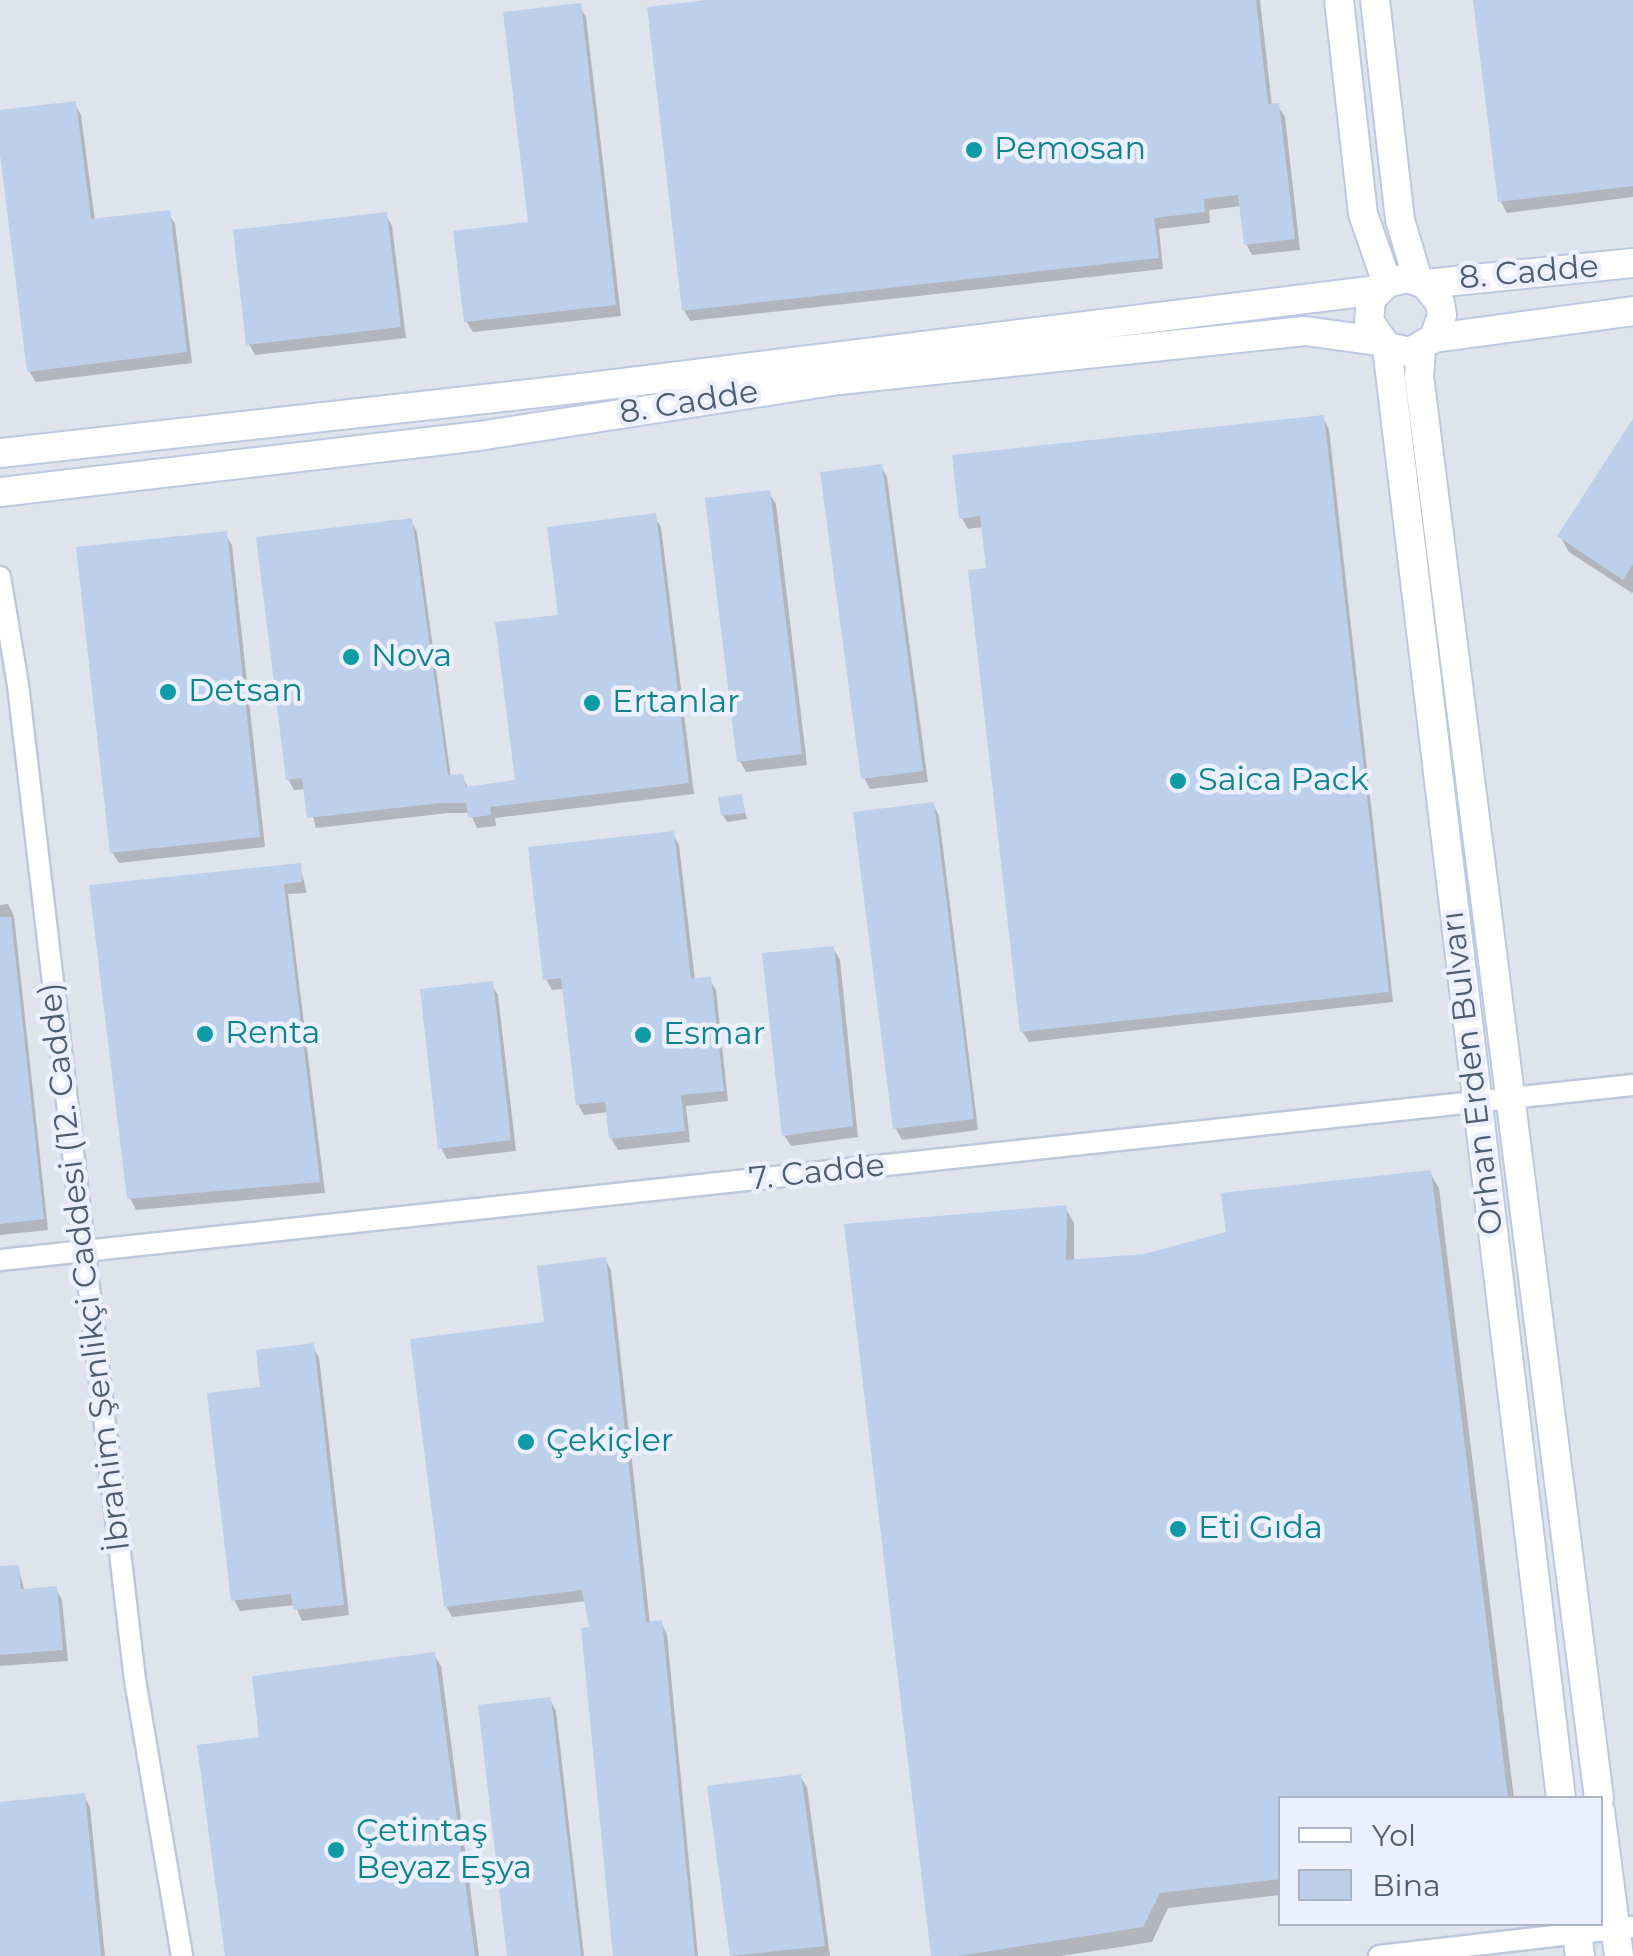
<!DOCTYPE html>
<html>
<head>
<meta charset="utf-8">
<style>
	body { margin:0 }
	#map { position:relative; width:1633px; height:1956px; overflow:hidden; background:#e5e9fb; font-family:Montserrat,sans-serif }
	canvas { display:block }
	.legend { position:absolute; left:1278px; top:1796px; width:325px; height:130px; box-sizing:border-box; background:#ebeffe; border:2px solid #abb5c6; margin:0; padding:12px 18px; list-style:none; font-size:30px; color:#4c5d72 }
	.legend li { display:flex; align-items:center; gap:20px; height:50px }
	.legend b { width:50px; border:2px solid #abb5c6 }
</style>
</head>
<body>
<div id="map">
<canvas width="1633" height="1956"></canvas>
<ul class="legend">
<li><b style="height:12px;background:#fff"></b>Yol</li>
<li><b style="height:28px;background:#bcd0ec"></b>Bina</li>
</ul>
</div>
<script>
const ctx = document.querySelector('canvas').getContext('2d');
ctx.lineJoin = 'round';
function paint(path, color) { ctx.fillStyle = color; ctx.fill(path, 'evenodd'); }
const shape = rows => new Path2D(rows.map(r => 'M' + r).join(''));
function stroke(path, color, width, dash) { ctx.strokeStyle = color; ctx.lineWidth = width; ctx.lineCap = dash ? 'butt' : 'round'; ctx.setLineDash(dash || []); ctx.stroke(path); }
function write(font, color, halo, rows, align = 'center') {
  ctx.font = font + ' Montserrat,sans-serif'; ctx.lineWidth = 9; ctx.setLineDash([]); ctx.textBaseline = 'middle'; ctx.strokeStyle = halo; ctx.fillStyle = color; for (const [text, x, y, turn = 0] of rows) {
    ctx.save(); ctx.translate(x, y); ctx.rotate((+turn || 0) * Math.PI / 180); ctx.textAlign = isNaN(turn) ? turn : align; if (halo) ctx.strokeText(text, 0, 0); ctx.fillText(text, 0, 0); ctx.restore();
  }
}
const industrial = shape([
	[0,0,1633,0,1633,1956,0,1956],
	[1280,1798,1600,1798,1600,1924,1280,1924]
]);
const shadow = shape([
	[731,0,1260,0,1272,106,1278,106,1285,117,1300,250,1252,255,1246,244,1242,206,1209,210,1210,223,1159,229,1163,269,690,321,684,310],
	[1475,0,1633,0,1633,197,1507,213,1501,202],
	[579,6,586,17,621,316,473,332,466,321,530,224],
	[75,104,81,115,95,221,168,213,175,224,192,363,36,382,29,371,0,113],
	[386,215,392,226,406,338,255,355,249,344],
	[1323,418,1329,429,1393,1002,1029,1042,1022,1031,984,527,968,529,962,518],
	[1633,424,1633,592,1632,593,1569,552,1560,536],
	[881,466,887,477,928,782,870,789,864,778],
	[769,493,776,504,807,765,746,772,740,761],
	[654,516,661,527,694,794,495,818,496,826,477,828,470,813,448,813,316,828,306,789,294,790,288,779,411,521,417,532,451,778,462,776,469,789,518,782,561,617],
	[225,534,232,545,265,847,119,863,112,852],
	[741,797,747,819,727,822,723,815],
	[933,804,939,816,978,1130,902,1140,896,1129],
	[673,834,679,845,695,981,709,979,716,990,728,1101,686,1106,690,1142,618,1150,611,1138,609,1112,584,1115,578,1104,565,989,552,990,546,979],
	[300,866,307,893,288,894,325,1193,136,1210,130,1198,92,887],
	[8,904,14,916,48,1230,0,1235,0,905],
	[833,948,840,960,858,1137,791,1146,784,1135],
	[491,984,498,995,516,1151,447,1159,441,1148],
	[1430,1173,1439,1188,1514,1798,1280,1798,1280,1895,1168,1908,1152,1942,1061,1956,933,1956,1065,1207,1074,1223,1074,1262,1144,1256],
	[605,1259,611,1270,650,1624,661,1623,667,1634,698,1956,615,1956,587,1601,452,1617,446,1606,547,1324],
	[312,1346,319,1357,349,1615,302,1621,295,1605,240,1611,234,1600,263,1389],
	[18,1567,25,1592,56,1589,62,1600,68,1661,0,1666,0,1569],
	[434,1655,441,1666,479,1956,227,1956,262,1739],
	[550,1700,556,1711,584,1956,509,1956],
	[800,1776,807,1787,830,1956,733,1956,710,1789],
	[84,1796,90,1807,105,1956,0,1956,0,1804]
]);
const building = shape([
	[708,0,1256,0,1268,104,1279,103,1295,239,1244,245,1238,195,1204,199,1205,212,1154,218,1159,258,682,311,647,7],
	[1473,0,1633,0,1633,186,1498,202],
	[581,3,616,305,464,322,453,231,528,222,503,12],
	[76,101,91,219,170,210,187,352,27,372,0,154,0,110],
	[387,212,401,327,246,345,233,230],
	[1324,415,1389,992,1020,1032,968,570,986,568,980,516,959,519,952,455],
	[1633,419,1633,564,1623,580,1557,536],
	[882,464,923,771,861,779,820,472],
	[770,490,802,754,737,762,705,498],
	[656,513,689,783,490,807,491,815,468,818,466,803,441,803,307,818,302,778,286,780,256,537,412,518,448,775,463,774,466,787,515,780,495,622,558,615,547,527],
	[227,531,260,837,110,853,76,547],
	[742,794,745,813,721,816,718,797],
	[934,802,974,1119,893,1129,853,812],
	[674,831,691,979,711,976,724,1091,681,1095,685,1131,609,1139,605,1102,576,1105,561,978,543,980,528,847],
	[301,863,302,882,284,884,320,1182,127,1199,89,885],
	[0,917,11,917,44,1219,0,1224],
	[834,946,853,1126,782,1136,762,953],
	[493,981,511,1140,438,1149,420,989],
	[1431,1170,1508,1798,1280,1798,1280,1879,1160,1893,1143,1927,958,1956,931,1956,844,1224,1067,1205,1066,1260,1144,1254,1226,1232,1221,1193],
	[606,1257,646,1622,662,1620,695,1956,613,1956,581,1628,589,1627,582,1590,444,1607,410,1339,544,1322,537,1266],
	[314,1343,344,1605,293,1610,291,1594,231,1601,207,1393,260,1387,256,1350],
	[19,1565,21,1589,57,1586,63,1650,0,1655,0,1566],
	[435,1652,475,1956,225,1956,197,1745,259,1737,252,1676],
	[551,1697,581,1956,507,1956,478,1705],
	[801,1774,825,1946,730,1956,707,1786],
	[85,1793,101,1956,0,1956,0,1802]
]);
const street = shape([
	[0,577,18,685,135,1680,182,1956],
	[0,1260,1633,1085],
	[1379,1956,1633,1927]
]);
const secondary = shape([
	[1339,0,1363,214,1387,283],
	[1375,0,1400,220,1418,280],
	[1425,284,1633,263],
	[1434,338,1633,311],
	[1387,347,1410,352,1434,338,1442,315,1440,303,1425,284,1407,278,1387,283,1371,299,1369,321,1387,347,1561,1798],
	[1421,349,1419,376,1599,1798],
	[0,453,574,389,1378,290],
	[0,492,479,436,839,380,1305,331,1378,341],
	[1600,1811,1619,1956],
	[1576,1924,1580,1956]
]);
const markers = [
	[974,150,10,"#0f9aa8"],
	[351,657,10,"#0f9aa8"],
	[168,692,10,"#0f9aa8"],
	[592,703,10,"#0f9aa8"],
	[1178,781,10,"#0f9aa8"],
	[205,1034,10,"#0f9aa8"],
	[643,1035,10,"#0f9aa8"],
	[526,1442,10,"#0f9aa8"],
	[1178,1529,10,"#0f9aa8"],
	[336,1850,10,"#0f9aa8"]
];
const cultureNames = [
	["Pemosan",994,150],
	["Nova",371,657],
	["Detsan",188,692],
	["Ertanlar",612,703],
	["Saica Pack",1198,781],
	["Renta",225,1034],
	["Esmar",663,1035],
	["Çekiçler",546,1442],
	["Eti Gıda",1198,1529],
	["Çetintaş",356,1832],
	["Beyaz Eşya",356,1869]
];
const streetNames = [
	["8. Cadde",1529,273,-5],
	["8. Cadde",689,403,-9],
	["Orhan Erden Bulvarı",1473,1073,-97],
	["7. Cadde",817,1173,-6],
	["İbrahim Şenlikçi Caddesi (12. Cadde)",85,1267,-97]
];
paint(industrial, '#dfe3eb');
paint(shadow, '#0003');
paint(building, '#bcd0ec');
stroke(street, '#bec8dc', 25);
stroke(secondary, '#bcc9e1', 32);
stroke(street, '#fff', 20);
stroke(secondary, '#fff', 28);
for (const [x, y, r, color] of markers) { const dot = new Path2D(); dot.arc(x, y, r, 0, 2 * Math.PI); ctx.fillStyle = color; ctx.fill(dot); stroke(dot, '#ebeffe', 4); }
write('32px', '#0d838f', '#ebeffe', cultureNames, 'left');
write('32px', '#4c5d72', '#ebeffe', streetNames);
</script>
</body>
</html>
